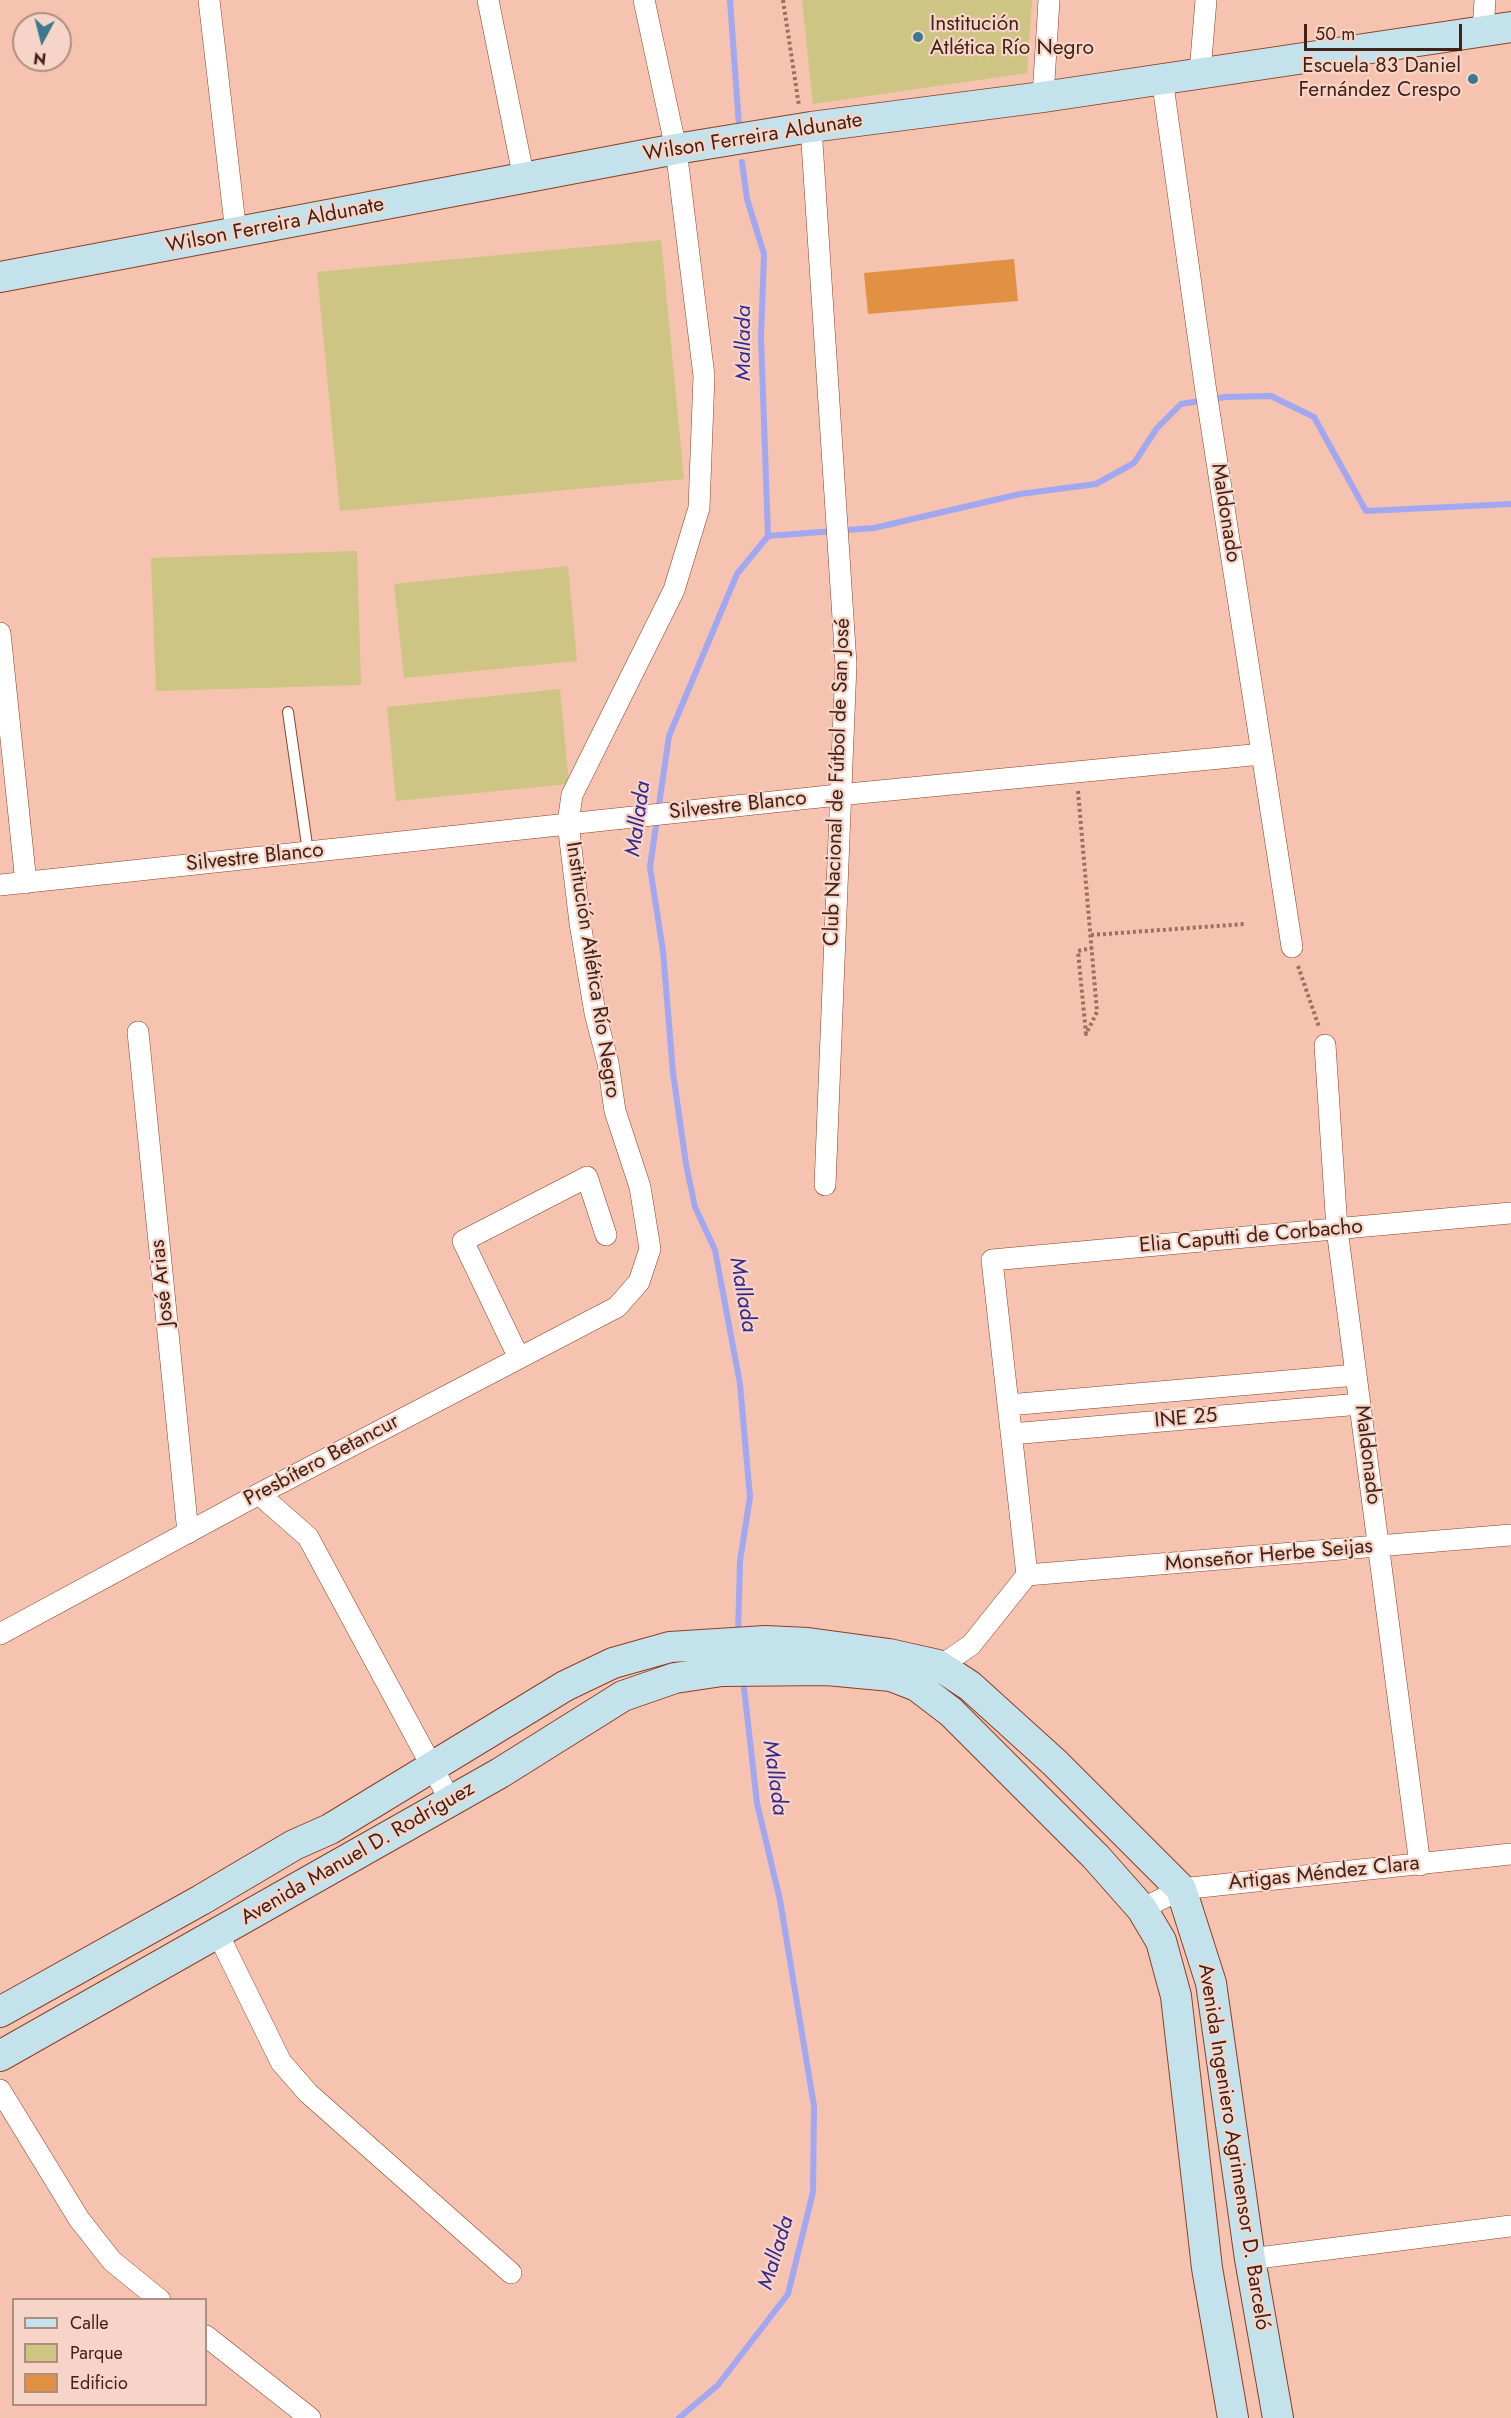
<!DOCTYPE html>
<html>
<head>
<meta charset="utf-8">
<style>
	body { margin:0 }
	#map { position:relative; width:1511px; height:2418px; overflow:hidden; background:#f6c3b0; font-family:Jost,sans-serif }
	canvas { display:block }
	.legend { position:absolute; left:12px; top:2298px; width:195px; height:108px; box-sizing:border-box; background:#f7d4c8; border:2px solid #af8d81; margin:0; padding:8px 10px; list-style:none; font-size:18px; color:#422216 }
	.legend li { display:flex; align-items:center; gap:12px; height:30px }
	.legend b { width:30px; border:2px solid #af8d81 }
	.north { position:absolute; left:12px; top:12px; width:60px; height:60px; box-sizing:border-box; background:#f7d4c8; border:2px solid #af8d81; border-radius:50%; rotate:187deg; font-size:16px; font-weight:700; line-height:24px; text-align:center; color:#422216 }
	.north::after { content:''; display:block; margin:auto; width:21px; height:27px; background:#3a7a8e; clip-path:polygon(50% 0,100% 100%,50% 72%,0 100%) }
	.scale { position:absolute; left:1304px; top:24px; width:158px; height:27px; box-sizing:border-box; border:3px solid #422216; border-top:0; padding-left:8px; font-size:18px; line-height:21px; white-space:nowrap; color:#422216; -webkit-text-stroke:4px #f7d4c8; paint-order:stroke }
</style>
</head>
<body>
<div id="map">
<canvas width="1511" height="2418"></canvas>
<ul class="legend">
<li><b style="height:8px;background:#c4e2eb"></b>Calle</li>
<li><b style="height:16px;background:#cec483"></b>Parque</li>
<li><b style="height:16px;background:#e19044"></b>Edificio</li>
</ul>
<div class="north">N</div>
<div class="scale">50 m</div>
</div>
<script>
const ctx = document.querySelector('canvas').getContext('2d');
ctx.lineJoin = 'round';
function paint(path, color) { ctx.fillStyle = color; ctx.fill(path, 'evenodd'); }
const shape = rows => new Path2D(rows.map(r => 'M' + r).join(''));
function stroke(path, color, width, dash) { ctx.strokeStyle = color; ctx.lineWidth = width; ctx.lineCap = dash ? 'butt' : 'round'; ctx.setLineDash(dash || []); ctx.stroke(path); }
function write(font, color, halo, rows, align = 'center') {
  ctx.font = font + ' Jost,sans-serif'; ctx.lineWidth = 4.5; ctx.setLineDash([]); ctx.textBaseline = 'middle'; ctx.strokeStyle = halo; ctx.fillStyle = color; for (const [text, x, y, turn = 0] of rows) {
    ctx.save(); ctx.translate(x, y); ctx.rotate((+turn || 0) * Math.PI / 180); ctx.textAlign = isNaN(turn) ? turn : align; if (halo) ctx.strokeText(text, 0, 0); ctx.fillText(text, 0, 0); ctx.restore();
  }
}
const green = shape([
	[802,0,1032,0,1027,73,813,104],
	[661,240,684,479,340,511,317,272],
	[357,551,361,685,156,691,151,558],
	[568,566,577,661,404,678,394,584],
	[560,689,569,784,396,801,387,707]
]);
const stream = shape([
	[730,0,739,126],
	[768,536,874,528,1020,494,1096,484,1134,463,1157,428,1181,404,1225,397,1271,396,1314,417,1366,511,1511,504],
	[738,1636,740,1561,750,1497,740,1384,715,1250,695,1207,686,1164,673,1073,663,951,650,867,669,736,737,574,768,536,761,337,764,254,747,199,742,162],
	[679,2418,718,2385,788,2294,813,2192,814,2106,780,1900,757,1803,743,1679]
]);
const building = shape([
	[1014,259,1018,301,868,314,864,273]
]);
const path = shape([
	[783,0,799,106],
	[1078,791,1097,1012,1086,1034,1078,951,1092,948],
	[1091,935,1245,924],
	[1298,966,1319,1027]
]);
const lane = shape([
	[288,712,308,852]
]);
const street = shape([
	[209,0,236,233],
	[488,0,524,179],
	[1483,31,1485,0],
	[1200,72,1206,0],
	[1162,78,1205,385,1292,947],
	[1043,97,1049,0],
	[811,127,846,664,825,1185],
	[0,633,26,883],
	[0,885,838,795,1262,754],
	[138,1032,188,1533],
	[1325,1045,1337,1229,1420,1865],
	[519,1358,463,1241,587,1177,606,1235],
	[1008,1405,1356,1375],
	[1011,1434,1360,1404],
	[259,1494,308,1537,450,1800],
	[1027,1575,1511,1535],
	[0,1634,259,1494,617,1307,639,1282,650,1249,640,1187,615,1111,608,1063,595,1013,580,923,568,823,572,795,674,590,699,508,704,376,676,149,644,0],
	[930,1673,971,1645,1027,1575,992,1260,1511,1213],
	[1142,1909,1181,1889,1511,1854],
	[218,1934,281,2062,308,2093,511,2273],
	[0,2090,79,2219,112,2261,160,2300],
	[1250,2259,1511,2226],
	[206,2336,310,2418]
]);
const secondary = shape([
	[0,277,676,149,811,127,1043,97,1511,27],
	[0,2012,201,1900,294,1845,330,1829,565,1686,613,1663,670,1647,765,1641,808,1643,889,1654,938,1665,970,1686,1055,1763,1181,1889,1211,1983,1250,2259,1278,2418],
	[0,2056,500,1773,623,1696,675,1678,722,1671,827,1670,891,1676,917,1686,951,1712,1096,1857,1142,1909,1161,1941,1176,1996,1207,2268,1233,2418]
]);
const markers = [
	[918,37,6,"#3a7a8e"],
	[1473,79,6,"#3a7a8e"]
];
const poiNames = [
	["Institución",930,25],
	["Atlética Río Negro",930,49],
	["Escuela 83 Daniel",1461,67,"right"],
	["Fernández Crespo",1461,91,"right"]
];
const streetNames = [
	["Wilson Ferreira Aldunate",753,138,-9],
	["Wilson Ferreira Aldunate",275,226,-11],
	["Maldonado",1225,513,81],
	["Club Nacional de Fútbol de San José",838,782,-88],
	["Silvestre Blanco",738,806,-6],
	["Silvestre Blanco",255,858,-6],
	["Institución Atlética Río Negro",592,970,81],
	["Elia Caputti de Corbacho",1251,1237,-5],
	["José Arias",163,1283,-96],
	["INE 25",1186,1419,-5],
	["Maldonado",1367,1455,83],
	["Presbítero Betancur",322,1461,-28],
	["Monseñor Herbe Seijas",1269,1556,-5],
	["Avenida Manuel D. Rodríguez",358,1854,-30],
	["Artigas Méndez Clara",1324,1874,-6],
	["Avenida Ingeniero Agrimensor D. Barceló",1233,2147,81]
];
const waterNames = [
	["Mallada",745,343,-90],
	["Mallada",639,819,-82],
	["Mallada",742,1295,80],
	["Mallada",774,1778,82],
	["Mallada",777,2253,-73]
];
paint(green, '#cec483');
stroke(stream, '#a2a7f2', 6);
paint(building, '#e19044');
stroke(lane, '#894125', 12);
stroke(street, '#894125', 22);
stroke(secondary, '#894125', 32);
stroke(path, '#9a7161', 4, [3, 3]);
stroke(lane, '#fff', 10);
stroke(street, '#fff', 21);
stroke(secondary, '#c4e2eb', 30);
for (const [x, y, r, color] of markers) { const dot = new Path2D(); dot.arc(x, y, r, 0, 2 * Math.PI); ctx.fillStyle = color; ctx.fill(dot); stroke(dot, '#f7d4c8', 2); }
write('21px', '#422216', '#f7d4c8', poiNames, 'left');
write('21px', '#422216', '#f7d4c8', streetNames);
write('italic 22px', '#352790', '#f7d4c8', waterNames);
</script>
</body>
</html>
